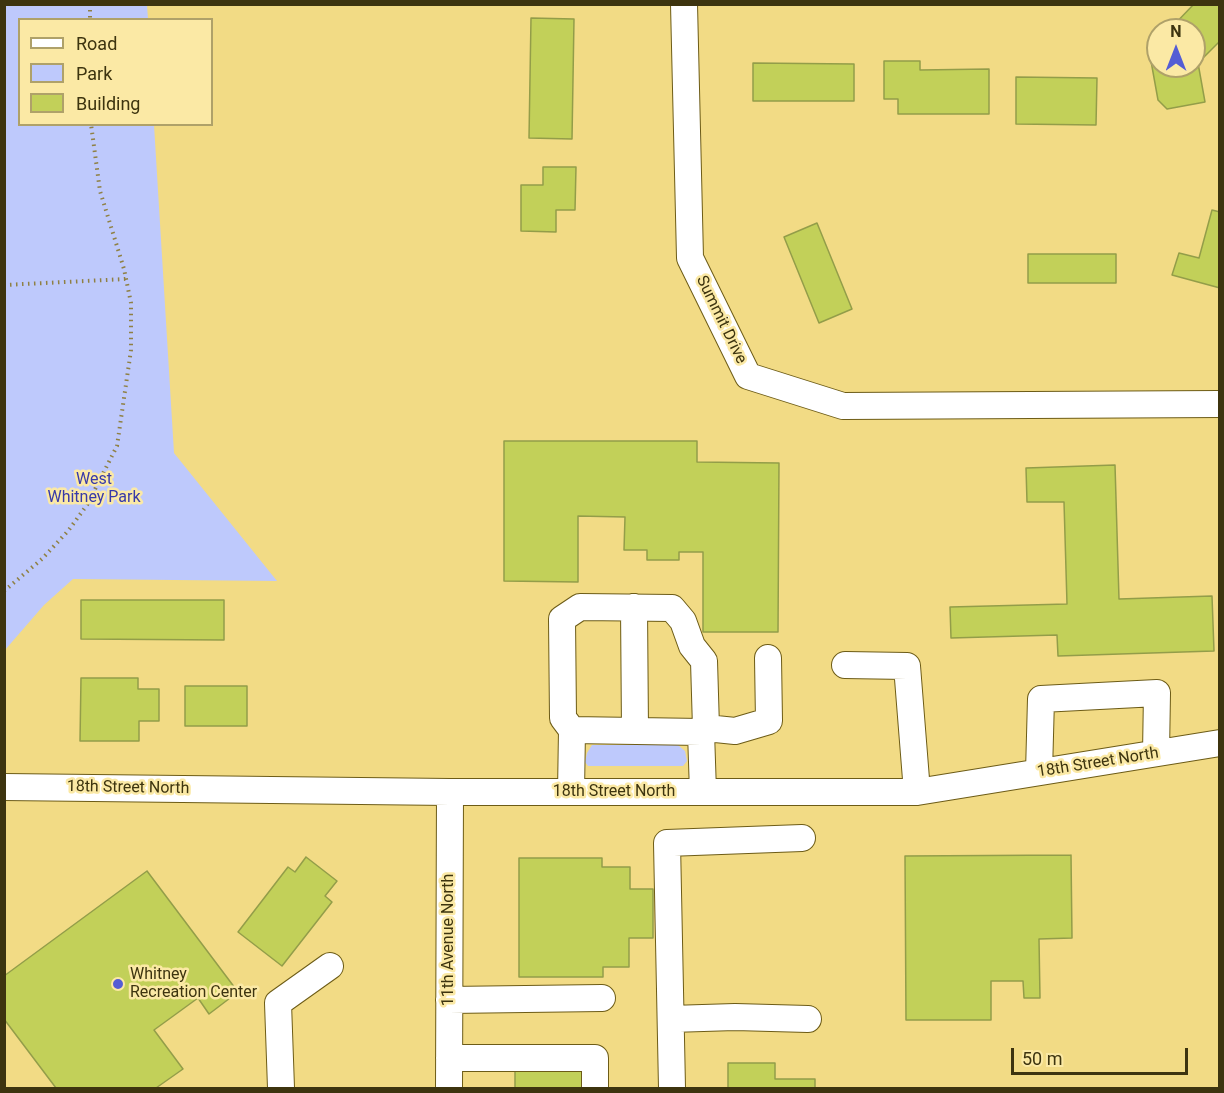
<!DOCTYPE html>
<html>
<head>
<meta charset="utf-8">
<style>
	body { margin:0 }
	#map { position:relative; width:1224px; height:1093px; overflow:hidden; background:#f2db85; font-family:Roboto,sans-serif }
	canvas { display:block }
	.frame { position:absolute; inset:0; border:6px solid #3d340f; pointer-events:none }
	.legend { position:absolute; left:18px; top:18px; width:195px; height:108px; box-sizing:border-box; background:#fbe9a5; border:2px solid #afa169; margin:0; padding:8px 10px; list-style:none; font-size:18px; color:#3d340f }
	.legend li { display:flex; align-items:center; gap:12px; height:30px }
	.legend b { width:30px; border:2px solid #afa169 }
	.north { position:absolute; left:1146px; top:18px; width:60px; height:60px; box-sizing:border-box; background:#fbe9a5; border:2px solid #afa169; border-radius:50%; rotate:0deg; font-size:16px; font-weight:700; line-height:24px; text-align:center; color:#3d340f }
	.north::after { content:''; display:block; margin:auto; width:21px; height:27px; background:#545dd4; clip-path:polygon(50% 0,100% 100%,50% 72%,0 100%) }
	.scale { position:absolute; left:1011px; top:1048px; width:177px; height:27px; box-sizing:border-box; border:3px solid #3d340f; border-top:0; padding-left:8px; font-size:18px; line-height:21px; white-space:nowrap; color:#3d340f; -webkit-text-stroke:4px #fbe9a5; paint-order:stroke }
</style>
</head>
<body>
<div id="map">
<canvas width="1224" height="1093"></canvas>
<div class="frame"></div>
<ul class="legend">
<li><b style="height:8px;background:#fff"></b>Road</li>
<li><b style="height:16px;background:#bec9fc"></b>Park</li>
<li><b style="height:16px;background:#c2d059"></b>Building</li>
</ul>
<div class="north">N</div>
<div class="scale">50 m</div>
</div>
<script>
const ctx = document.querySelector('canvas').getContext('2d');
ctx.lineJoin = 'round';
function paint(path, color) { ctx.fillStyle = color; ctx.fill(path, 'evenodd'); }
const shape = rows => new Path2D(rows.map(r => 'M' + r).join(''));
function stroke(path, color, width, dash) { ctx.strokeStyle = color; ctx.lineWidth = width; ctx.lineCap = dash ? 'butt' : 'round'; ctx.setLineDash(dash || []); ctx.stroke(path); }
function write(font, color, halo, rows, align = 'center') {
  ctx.font = font + ' Roboto,sans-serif'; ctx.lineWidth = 5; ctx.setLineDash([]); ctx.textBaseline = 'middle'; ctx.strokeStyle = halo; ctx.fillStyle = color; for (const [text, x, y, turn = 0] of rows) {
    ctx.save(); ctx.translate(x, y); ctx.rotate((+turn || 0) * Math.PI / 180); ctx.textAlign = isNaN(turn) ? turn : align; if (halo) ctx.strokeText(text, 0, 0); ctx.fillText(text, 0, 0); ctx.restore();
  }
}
const green = shape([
	[5,4,147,5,148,19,20,20,20,124,154,125,174,453,277,581,73,579,44,605,5,650],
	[592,745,678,745,685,751,687,761,683,766,588,766,585,762,587,753]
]);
const building = shape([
	[1194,4,1220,4,1220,41,1198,63,1205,102,1167,109,1158,100,1149,50,1158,41,1158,66,1194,66,1194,30,1169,30,1194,4],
	[531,18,574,19,572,139,529,138,531,18],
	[884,61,920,61,920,70,989,69,989,114,898,114,898,99,884,99,884,61],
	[753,63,854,64,854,101,753,101,753,63],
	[1016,77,1097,78,1096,125,1016,124,1016,77],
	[543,167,576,167,575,210,556,210,556,232,521,231,521,185,543,185,543,167],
	[1212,210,1220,212,1220,288,1172,275,1179,253,1199,258,1212,210],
	[817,223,852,309,819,323,784,237,817,223],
	[1028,254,1116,254,1116,283,1028,283,1028,254],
	[504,441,697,441,697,462,779,463,778,632,703,632,703,552,679,552,679,560,647,560,647,550,624,550,625,517,578,516,578,582,504,581,504,441],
	[1115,465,1119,599,1212,596,1214,651,1058,656,1057,635,951,638,950,607,1067,604,1064,502,1027,502,1026,468,1115,465],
	[81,600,224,600,224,640,81,639,81,600],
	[81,678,138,678,138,689,159,689,159,721,139,721,139,741,80,741,81,678],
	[185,686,247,686,247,726,185,726,185,686],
	[1071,855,1072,938,1039,939,1040,998,1024,998,1023,981,991,981,991,1020,906,1020,905,856,1071,855],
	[306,857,337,881,325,896,332,902,282,966,238,932,288,867,295,872,306,857],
	[519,858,602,858,602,867,630,867,630,889,653,889,653,938,629,938,629,967,603,967,603,977,519,977,519,858],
	[147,871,238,992,209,1014,198,998,154,1030,183,1069,156,1088,56,1088,4,1019,4,976,147,871],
	[728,1063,775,1063,775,1079,815,1079,815,1088,728,1088,728,1063],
	[515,1069,584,1069,584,1088,515,1088,515,1069]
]);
const path = shape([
	[90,4,90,20],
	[4,285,126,279],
	[4,591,42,559,68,531,87,505,117,446,131,350,131,303,124,269,100,191,91,124]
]);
const minor = shape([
	[684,4,690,258,748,376,843,406,1220,404],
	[634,607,635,731],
	[845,665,907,666,917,792],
	[706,728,735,731,769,721,768,658],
	[572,730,563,718,562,619,580,607,672,608,683,621,692,646,704,661,706,728,701,732],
	[1039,772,1041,699,1157,693,1156,753],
	[4,787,450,792,917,792,1220,743],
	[571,792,572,730,701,732,703,792],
	[449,1000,602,998],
	[671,1019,735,1017,808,1019],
	[449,1058,595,1058,595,1088],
	[281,1088,278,1003,330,966],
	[449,1088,450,792],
	[672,1088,667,843,802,838]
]);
const markers = [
	[118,984,6,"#545dd4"]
];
const streetNames = [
	["Summit Drive",721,320,64],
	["18th Street North",1098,763,-9],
	["18th Street North",128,788,1],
	["18th Street North",614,792],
	["11th Avenue North",449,940,-90]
];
const parkNames = [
	["West",94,480],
	["Whitney Park",94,498]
];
const poiNames = [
	["Whitney",130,975],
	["Recreation Center",130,993]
];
paint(green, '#bec9fc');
paint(building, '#c2d059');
stroke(building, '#939d49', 1.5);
stroke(minor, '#6d5c17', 28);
stroke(path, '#8f8044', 4, [1.5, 4.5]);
stroke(minor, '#fff', 26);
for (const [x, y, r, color] of markers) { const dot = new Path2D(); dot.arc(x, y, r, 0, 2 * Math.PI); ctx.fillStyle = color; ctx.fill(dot); stroke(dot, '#fbe9a5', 2); }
write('16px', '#3d340f', '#fbe9a5', streetNames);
write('16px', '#3739a9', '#fbe9a5', parkNames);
write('16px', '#3d340f', '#fbe9a5', poiNames, 'left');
</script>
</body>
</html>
